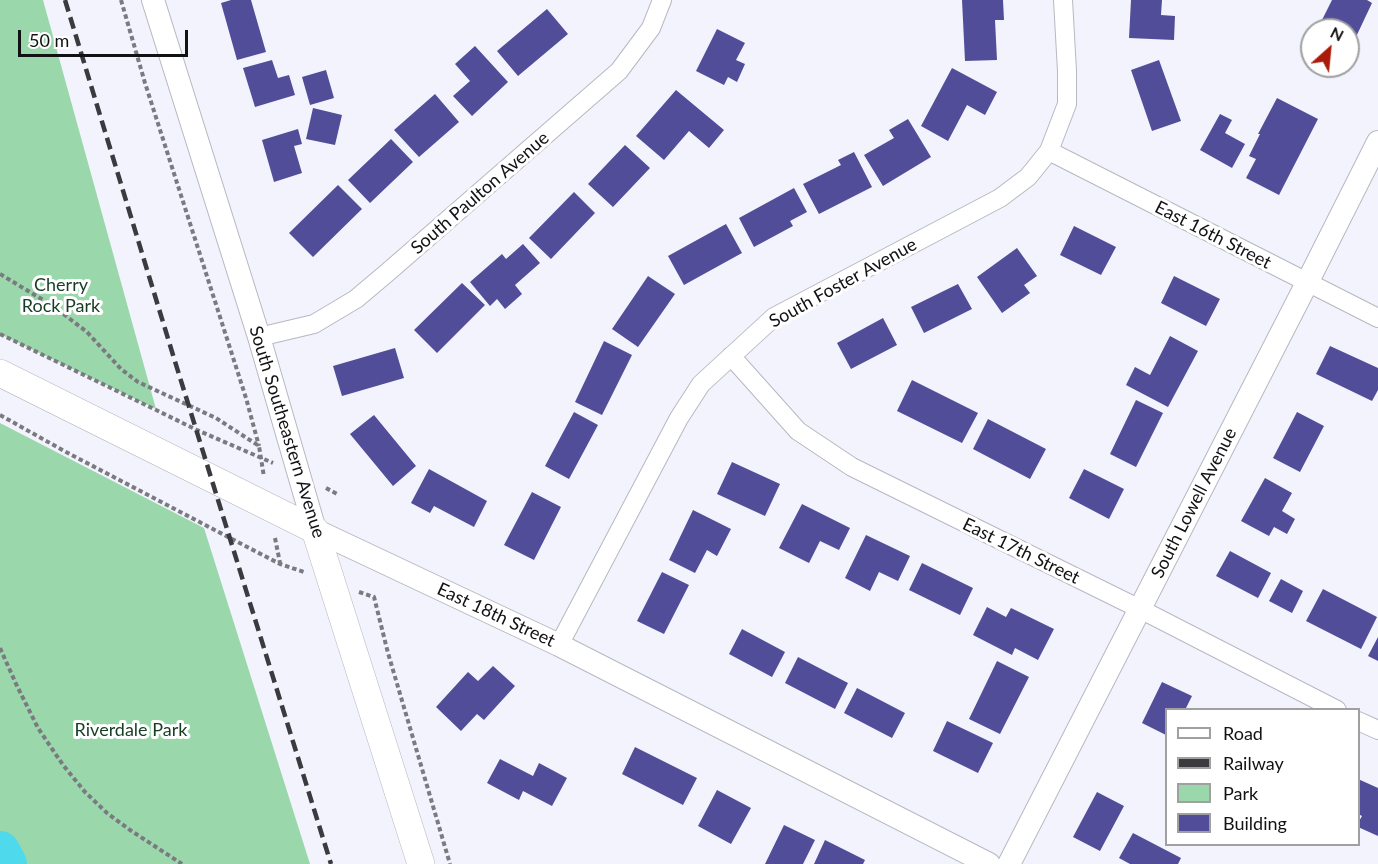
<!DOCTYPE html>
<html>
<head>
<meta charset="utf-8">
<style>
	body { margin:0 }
	#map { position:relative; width:1378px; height:864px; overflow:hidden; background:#f2f3fc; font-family:Lato,sans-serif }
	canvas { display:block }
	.legend { position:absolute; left:1165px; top:708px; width:195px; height:138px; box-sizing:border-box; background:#fff; border:2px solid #a0a0a1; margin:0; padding:8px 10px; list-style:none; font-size:18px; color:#121215 }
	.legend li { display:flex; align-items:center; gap:12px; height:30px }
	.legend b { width:30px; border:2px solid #a0a0a1 }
	.north { position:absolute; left:1300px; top:18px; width:60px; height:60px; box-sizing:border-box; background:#fff; border:2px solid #a0a0a1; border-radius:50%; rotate:27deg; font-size:16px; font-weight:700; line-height:24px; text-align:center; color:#121215 }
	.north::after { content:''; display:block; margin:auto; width:21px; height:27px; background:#ab1b09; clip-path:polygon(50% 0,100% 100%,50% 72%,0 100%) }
	.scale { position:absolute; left:18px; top:30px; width:170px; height:27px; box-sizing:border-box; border:3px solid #121215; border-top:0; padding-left:8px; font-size:18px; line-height:21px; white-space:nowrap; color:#121215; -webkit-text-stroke:4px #fff; paint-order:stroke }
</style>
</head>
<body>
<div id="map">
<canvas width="1378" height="864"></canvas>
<ul class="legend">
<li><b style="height:8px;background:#fff"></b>Road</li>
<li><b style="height:8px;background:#3a3a3f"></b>Railway</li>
<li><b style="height:16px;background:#9ad8ac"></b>Park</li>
<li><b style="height:16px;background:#514d98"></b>Building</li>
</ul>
<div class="north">N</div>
<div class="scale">50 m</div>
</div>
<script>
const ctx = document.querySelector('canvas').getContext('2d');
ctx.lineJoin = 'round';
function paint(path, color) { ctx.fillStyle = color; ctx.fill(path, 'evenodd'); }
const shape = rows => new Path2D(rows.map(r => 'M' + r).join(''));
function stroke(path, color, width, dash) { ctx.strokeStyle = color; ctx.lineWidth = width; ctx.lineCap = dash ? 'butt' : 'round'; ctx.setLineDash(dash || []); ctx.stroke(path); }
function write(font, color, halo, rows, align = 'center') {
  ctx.font = font + ' Lato,sans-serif'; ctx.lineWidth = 6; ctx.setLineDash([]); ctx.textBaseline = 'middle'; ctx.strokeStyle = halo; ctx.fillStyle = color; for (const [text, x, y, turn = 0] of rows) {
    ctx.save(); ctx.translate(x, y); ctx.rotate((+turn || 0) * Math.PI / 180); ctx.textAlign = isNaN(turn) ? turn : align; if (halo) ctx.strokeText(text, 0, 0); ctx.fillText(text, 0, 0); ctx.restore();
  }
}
const green = shape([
	[0,0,43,0,156,409,0,334],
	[0,423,204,528,310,864,0,864]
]);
const river = shape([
	[0,851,7,864]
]);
const building = shape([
	[231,0,251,0,266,52,237,60,221,3],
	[962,0,1003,0,1004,20,995,20,997,60,965,61],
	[1131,0,1162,0,1161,15,1175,16,1174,40,1129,38],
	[1332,0,1367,0,1372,3,1355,39,1348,36,1348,30,1317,30],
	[547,9,568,34,518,76,497,51],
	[717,29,745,43,736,60,745,64,737,82,728,77,724,85,696,71],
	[475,46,508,82,472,116,453,96,470,81,455,64],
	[272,60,278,78,289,75,295,95,255,107,243,68],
	[1159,60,1181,121,1152,131,1131,70],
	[952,68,997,92,985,115,967,105,948,141,921,126],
	[326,70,334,98,310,105,302,77],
	[676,90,724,130,709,148,689,131,664,160,636,136],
	[435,94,459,122,419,157,394,130],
	[1277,98,1318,119,1279,195,1246,178,1256,159,1249,156,1260,134,1258,134],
	[313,108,342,115,335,145,306,139],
	[1220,114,1232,120,1225,133,1245,144,1232,168,1200,150],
	[908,119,931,157,883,186,864,155,894,138,889,130],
	[298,129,302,144,294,146,302,173,274,182,262,140],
	[391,139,413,162,370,203,348,180],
	[625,145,650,168,613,207,588,184],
	[854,152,872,187,819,214,803,184,841,165,838,160],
	[338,185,362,209,313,257,289,233],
	[794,188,807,212,790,221,793,226,754,247,739,218],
	[574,192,595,213,551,259,529,238],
	[726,224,742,253,684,285,668,256],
	[1074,226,1116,247,1101,275,1060,255],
	[523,244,540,263,515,285,522,294,505,309,497,299,490,306,470,282,502,254,506,259],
	[1017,248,1037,276,1024,285,1030,293,1002,313,977,277],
	[648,276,675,294,638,347,612,329],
	[1174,276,1220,299,1206,326,1161,303],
	[462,283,485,305,437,353,414,330],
	[958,284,972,309,924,333,911,307],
	[883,318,897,345,851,369,837,343],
	[1170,336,1198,351,1168,407,1126,385,1135,367,1150,375],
	[604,341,632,355,602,415,575,402],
	[1330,346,1378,368,1378,390,1372,401,1316,374],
	[395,348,404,378,342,396,333,366],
	[912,380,978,413,962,443,897,411],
	[1136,400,1163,413,1136,467,1110,454],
	[574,412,598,425,569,479,545,466],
	[1297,412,1324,426,1300,472,1273,458],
	[374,415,416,466,393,486,350,434],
	[988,419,1046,449,1030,479,973,449],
	[732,462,780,484,765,516,717,494],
	[429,469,487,501,474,527,434,506,430,513,411,503],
	[1084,469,1124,489,1109,519,1069,498],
	[1265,478,1292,493,1282,511,1295,519,1287,534,1274,527,1269,536,1241,521],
	[532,492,561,507,534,560,504,545],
	[802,504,850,528,839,550,820,541,809,563,779,548],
	[693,510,731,529,717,556,707,550,695,573,669,560],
	[866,535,910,556,898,581,879,572,870,591,845,578],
	[1230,551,1271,573,1258,598,1216,576],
	[922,563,973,588,960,615,909,590],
	[662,572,689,585,664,634,637,621],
	[1281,579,1303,591,1292,613,1269,601],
	[1323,589,1377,617,1361,649,1306,621],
	[987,607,1006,617,1011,608,1054,629,1038,660,1015,648,1012,655,973,635],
	[742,629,785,652,772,677,729,654],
	[1378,637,1378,661,1368,656],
	[798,657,848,683,835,709,785,683],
	[997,661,1029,677,1000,734,969,719],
	[493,666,515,686,484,720,477,714,461,731,436,707,468,672,478,681],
	[1162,682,1192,696,1185,710,1166,710,1166,735,1142,723],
	[857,688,905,713,892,738,844,713],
	[947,721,993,743,978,773,933,751],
	[635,747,697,778,683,805,622,774],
	[500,759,533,776,539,763,567,778,552,806,523,791,519,800,487,783],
	[1358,779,1378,788,1378,836,1358,827,1358,823,1362,816,1358,814],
	[717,790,751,808,731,844,698,826],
	[1097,792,1124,806,1100,851,1073,837],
	[784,825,815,840,803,864,765,864],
	[1133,833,1181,858,1178,864,1130,864,1119,858],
	[825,840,865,860,863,864,814,864]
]);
const path = shape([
	[121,0,145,83,246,398,259,446],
	[0,274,53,306,87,332,121,369,138,382,216,418,259,446,264,477],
	[0,334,197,430,273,463],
	[0,415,66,452,230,538,280,564,304,572],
	[326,488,339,495],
	[275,538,280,563],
	[359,592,374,597,388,653,450,864],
	[0,648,17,686,38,728,63,765,85,792,107,813,130,830,182,864]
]);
const minor = shape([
	[1049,151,1378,318],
	[259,337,314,324,356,299,388,272,619,71,651,28,662,0],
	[731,356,798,431,852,467,1140,609,1337,710],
	[559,645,679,418,701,384,774,317,1000,198,1028,177,1049,151,1067,104,1067,71,1063,0],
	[1358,721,1378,730]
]);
const tertiary = shape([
	[153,0,259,337,315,530,559,645,989,864],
	[1009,864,1307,283,1378,142]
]);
const secondary = shape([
	[0,373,315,530,421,864]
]);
const rail = shape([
	[65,0,173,355,331,864]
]);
const streetNames = [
	["South Paulton Avenue",480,193,-41],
	["East 16th Street",1213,235,27],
	["South Foster Avenue",843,283,-29],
	["South Southeastern Avenue",287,432,73],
	["South Lowell Avenue",1194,503,-63],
	["East 17th Street",1021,551,26],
	["East 18th Street",496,615,25]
];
const parkNames = [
	["Cherry",61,285],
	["Rock Park",61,306],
	["Riverdale Park",131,730]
];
paint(green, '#9ad8ac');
stroke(river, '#4fd9ec', 40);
paint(building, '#514d98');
stroke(minor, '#b7b8c1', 20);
stroke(tertiary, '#b7b8c1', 24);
stroke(secondary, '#b7b8c1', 28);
stroke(path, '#7a7a80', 4, [4.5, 3]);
stroke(minor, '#fff', 18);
stroke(tertiary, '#fff', 22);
stroke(secondary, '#fff', 27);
stroke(rail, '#3a3a3f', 4.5, [12, 6]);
write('18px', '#121215', '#fff', streetNames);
write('18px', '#173c24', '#fff', parkNames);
</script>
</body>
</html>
